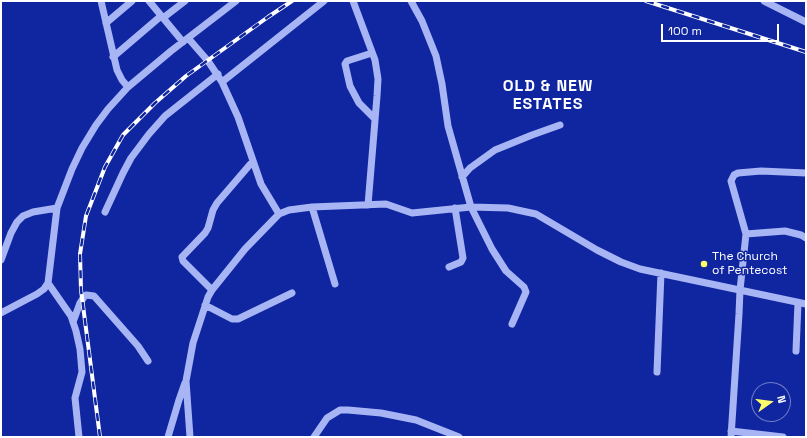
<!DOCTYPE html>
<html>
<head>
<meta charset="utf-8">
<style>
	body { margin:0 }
	#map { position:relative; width:807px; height:438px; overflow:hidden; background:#1026a0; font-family:"Space Grotesk",sans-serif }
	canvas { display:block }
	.frame { position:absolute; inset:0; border:2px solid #fff; pointer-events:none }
	.north { position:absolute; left:751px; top:382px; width:40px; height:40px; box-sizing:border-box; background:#1026a0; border:1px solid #707dc6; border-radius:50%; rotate:76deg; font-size:11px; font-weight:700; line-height:16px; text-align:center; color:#fff }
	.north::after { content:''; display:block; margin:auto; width:14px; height:18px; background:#ffff6c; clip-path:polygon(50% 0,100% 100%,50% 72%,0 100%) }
	.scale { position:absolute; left:661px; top:24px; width:118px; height:18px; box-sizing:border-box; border:2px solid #fff; border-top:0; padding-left:5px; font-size:12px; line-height:14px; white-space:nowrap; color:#fff; -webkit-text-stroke:3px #1026a0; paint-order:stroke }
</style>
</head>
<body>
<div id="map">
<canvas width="807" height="438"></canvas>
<div class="frame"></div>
<div class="north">N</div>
<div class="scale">100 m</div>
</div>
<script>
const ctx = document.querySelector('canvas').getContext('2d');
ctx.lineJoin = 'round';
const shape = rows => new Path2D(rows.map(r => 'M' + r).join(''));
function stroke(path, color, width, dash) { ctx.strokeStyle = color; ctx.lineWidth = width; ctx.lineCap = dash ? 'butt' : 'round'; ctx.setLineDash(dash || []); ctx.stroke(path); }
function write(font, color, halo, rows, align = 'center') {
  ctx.font = font + ' "Space Grotesk",sans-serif'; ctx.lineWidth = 3; ctx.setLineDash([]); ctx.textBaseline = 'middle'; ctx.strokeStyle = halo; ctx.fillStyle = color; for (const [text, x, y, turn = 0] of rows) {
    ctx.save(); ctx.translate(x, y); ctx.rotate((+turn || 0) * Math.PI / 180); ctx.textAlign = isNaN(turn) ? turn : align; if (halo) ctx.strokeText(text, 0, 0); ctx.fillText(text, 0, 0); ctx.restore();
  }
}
const minor = shape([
	[101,1,117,70,122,80,128,87],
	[149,1,183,42],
	[353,1,375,60,378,79,377,96,368,205],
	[411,1,422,21,436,56,442,84,448,126,471,207,492,249,506,271,524,287,526,292,512,324],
	[764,1,806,22],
	[163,18,185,1],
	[106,23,132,1],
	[188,38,208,61,222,82,238,117,261,184,279,214],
	[372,53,347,61,345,64,350,86,359,103,375,119],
	[113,57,161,16],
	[222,82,324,1],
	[462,177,470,168,495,150,532,135,560,125],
	[312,207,335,284],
	[105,212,123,173,131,158,149,134,165,116,218,74],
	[746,234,785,231,801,235,806,238],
	[1,260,11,233,17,222,23,216,33,212,57,208],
	[449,267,461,262,463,258,455,208],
	[48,283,71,316,76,331,80,349,82,372,75,398,79,437],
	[212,290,183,261,182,257,205,233,208,228,213,210,217,203,253,161],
	[205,305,232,319,238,319,292,293],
	[1,313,37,294,44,289,48,283,57,208,72,169,82,148,96,125,108,109,128,87,171,51,236,1],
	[73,322,80,303,84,297,86,295,94,296,138,346,148,361],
	[796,351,798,303],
	[657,372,661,273],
	[731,431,783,437],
	[168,437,179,400,185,383],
	[190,437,186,381,193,343,208,297,212,290,245,249,279,214,289,210,312,207,386,204,412,213,471,207,508,208,536,214,597,250,621,262,640,269,806,304],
	[314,437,327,418,340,410,348,410,381,413,416,420,459,437],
	[731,437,739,314,740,290,746,234,731,181,734,175,738,173,761,171,806,173]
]);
const rail = shape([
	[646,1,806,52],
	[100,437,81,290,80,254,86,216,105,167,123,135,155,103,186,76,268,17,292,1]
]);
const markers = [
	[704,264,4,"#ffff6c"]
];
const poiNames = [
	["The Church",712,257],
	["of Pentecost",712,271]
];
const districtNames = [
	["OLD & NEW",548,87],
	["ESTATES",548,105]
];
stroke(minor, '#a8b5f5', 7);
stroke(rail, '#fff', 4);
stroke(rail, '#1026a0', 2.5, [8]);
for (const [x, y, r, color] of markers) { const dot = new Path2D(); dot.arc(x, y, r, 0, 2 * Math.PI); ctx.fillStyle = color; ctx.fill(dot); stroke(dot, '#1026a0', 1.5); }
write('12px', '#fff', '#1026a0', poiNames, 'left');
ctx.letterSpacing = '1px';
write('bold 16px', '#fff', '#1026a0', districtNames);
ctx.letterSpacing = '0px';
</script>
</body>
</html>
